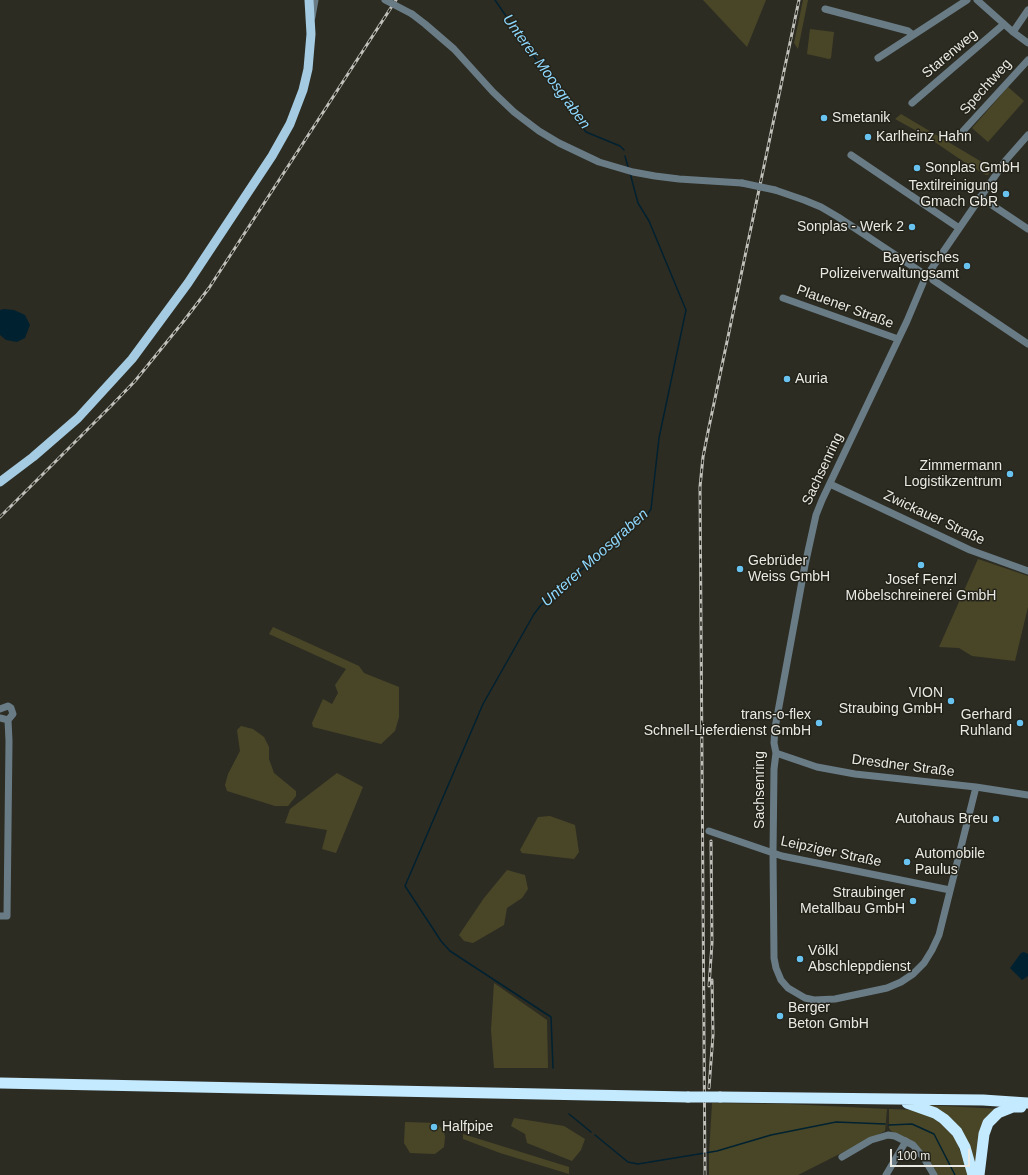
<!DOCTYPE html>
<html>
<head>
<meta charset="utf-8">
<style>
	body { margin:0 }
	#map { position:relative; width:1028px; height:1175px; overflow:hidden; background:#2d2c23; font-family:Helvetica,sans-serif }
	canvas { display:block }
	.scale { position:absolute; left:890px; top:1149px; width:80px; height:18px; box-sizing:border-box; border:2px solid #eae9e3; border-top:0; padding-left:5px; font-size:12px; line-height:14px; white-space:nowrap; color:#eae9e3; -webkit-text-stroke:3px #24231a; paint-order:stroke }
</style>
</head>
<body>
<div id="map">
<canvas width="1028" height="1175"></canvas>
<div class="scale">100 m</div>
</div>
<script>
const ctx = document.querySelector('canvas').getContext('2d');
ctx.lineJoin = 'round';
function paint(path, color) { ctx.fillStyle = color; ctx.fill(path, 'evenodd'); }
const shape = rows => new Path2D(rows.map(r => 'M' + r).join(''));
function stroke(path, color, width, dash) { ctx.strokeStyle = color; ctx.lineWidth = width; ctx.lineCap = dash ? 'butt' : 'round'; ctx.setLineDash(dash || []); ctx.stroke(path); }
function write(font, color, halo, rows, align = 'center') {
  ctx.font = font + ' Helvetica,sans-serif'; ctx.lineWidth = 3; ctx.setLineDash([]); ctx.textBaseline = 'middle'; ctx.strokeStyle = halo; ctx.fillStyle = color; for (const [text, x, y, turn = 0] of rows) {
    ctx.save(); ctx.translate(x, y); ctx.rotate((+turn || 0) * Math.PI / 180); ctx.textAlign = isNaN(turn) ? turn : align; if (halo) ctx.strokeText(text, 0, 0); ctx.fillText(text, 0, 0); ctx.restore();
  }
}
const green = shape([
	[702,0,766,0,747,47,703,0],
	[803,0,808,0,798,49,794,43],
	[810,29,834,32,831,58,829,59,807,54],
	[1008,87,1024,101,988,142,972,128],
	[901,114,992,168,988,175,986,175,967,164,926,136,895,119],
	[978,559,1028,576,1028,607,1015,661,972,656,959,648,939,647],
	[273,627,359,666,364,673,399,687,399,717,395,731,381,744,313,727,312,723,323,699,332,704,338,693,335,685,346,669,269,634],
	[241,726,253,729,264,737,269,747,269,759,274,773,296,791,296,796,288,806,275,806,227,791,225,785,228,774,240,751,237,730],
	[337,773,363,787,336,853,322,849,327,830,285,823,290,809],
	[550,816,575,825,579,852,574,859,522,853,520,850,538,817],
	[507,870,525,875,528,889,522,898,507,908,504,925,473,943,464,941,459,935,484,898],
	[494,983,547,1020,548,1068,494,1068,491,1030],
	[712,1103,787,1104,887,1109,885,1131,798,1175,709,1175,709,1154],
	[925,1105,1001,1109,991,1115,976,1169,968,1147],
	[889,1109,916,1110,938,1118,954,1135,969,1175,937,1175,913,1142,891,1131,889,1128],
	[514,1118,564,1126,585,1139,581,1150,572,1161,527,1143,525,1134,511,1126],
	[405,1122,437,1123,444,1131,445,1137,444,1147,435,1154,410,1153,404,1143],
	[463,1134,569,1167,569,1174,500,1153,463,1139]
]);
const water = shape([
	[4,309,14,310,25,315,30,325,25,338,17,342,6,340,0,335,0,310],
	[1024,952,1028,954,1028,976,1022,980,1010,968,1021,953]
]);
const stream = shape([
	[495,0,586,132,620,146,624,150],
	[625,156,628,167],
	[553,1068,551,1017,450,951,441,941,405,886,483,704,534,614,541,605,551,595,647,515,651,509,659,438,686,310,649,221,638,203,630,173],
	[569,1114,591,1132],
	[889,1125,912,1124,934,1134,955,1175],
	[595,1135,628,1162,638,1164,717,1151,771,1135,836,1122,885,1124]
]);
const minor = shape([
	[977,0,1013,32,1028,43],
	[825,9,908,31,913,35],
	[412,14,425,24,454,49,493,92,514,112,539,131,559,143,599,162,633,172,655,176,679,179,742,183],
	[312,17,315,0],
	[1013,32,1028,10],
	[878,58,967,0],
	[912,103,1004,24],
	[963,131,1028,60],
	[851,155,959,228],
	[775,190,804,200,821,207,838,217,921,272],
	[980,197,1028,229],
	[930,271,1006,160,1028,135],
	[933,280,1028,344],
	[923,283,907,321,822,500,816,515,805,565,775,728,774,743,776,753,774,769,773,853,774,958,776,968,781,980,788,988,805,998,814,1000,835,999,887,988,901,982,913,974,924,963,932,950,939,935,976,787],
	[783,298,898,339],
	[830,484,970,550,1028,571],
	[0,709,8,706,11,708,13,714,8,720,9,741,7,916,0,916],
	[0,718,8,720],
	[776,753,817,767,855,774,976,787,1028,795],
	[709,831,782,856,950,890],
	[842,1157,871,1140,888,1135,895,1136,913,1145,924,1158,934,1175],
	[886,1175,906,1141]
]);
const major = shape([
	[0,482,33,457,78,418,132,359,188,283,272,156,290,124,303,90,308,69,311,34,309,0]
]);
const highway = shape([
	[0,1083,688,1097],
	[720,1097,983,1100,1028,1103],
	[907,1103,935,1113,944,1119,957,1132,965,1147,973,1175],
	[979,1175,984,1134,988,1123,998,1113,1013,1107,1021,1107]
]);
const rail = shape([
	[0,517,111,406,135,381,183,322,209,288,235,248,396,0],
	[709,986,712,943,711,841],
	[709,1088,713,1035,712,980],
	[705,1175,700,487,703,457,709,427,799,0]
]);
const minorBridge = shape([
	[385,0,412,14],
	[742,183,775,190]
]);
const highwayBridge = shape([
	[688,1097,720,1097]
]);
const markers = [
	[824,118,4,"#69c3f1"],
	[868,137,4,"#69c3f1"],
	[917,168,4,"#69c3f1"],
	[1006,194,4,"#69c3f1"],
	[912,227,4,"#69c3f1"],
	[967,266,4,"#69c3f1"],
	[787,379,4,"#69c3f1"],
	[1010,474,4,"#69c3f1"],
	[921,565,4,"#69c3f1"],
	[740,569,4,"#69c3f1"],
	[951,701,4,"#69c3f1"],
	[819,723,4,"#69c3f1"],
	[1020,723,4,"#69c3f1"],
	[996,819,4,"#69c3f1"],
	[907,862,4,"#69c3f1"],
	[913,901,4,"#69c3f1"],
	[800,959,4,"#69c3f1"],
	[780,1016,4,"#69c3f1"],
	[434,1127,4,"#69c3f1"]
];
const streetNames = [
	["Starenweg",950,54,-40],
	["Spechtweg",986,87,-48],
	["Plauener Straße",845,307,20],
	["Sachsenring",823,469,-65],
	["Zwickauer Straße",934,518,25],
	["Dresdner Straße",903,766,7],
	["Sachsenring",760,790,-90],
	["Leipziger Straße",831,852,12]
];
const poiNames = [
	["Smetanik",832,118],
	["Karlheinz Hahn",876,137],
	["Sonplas GmbH",925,168],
	["Textilreinigung",998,186,"right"],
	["Gmach GbR",998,202,"right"],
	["Sonplas - Werk 2",904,227,"right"],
	["Bayerisches",959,258,"right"],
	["Polizeiverwaltungsamt",959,274,"right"],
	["Auria",795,379],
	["Zimmermann",1002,466,"right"],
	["Logistikzentrum",1002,482,"right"],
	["Gebrüder",748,561],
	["Weiss GmbH",748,577],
	["Josef Fenzl",921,580,"center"],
	["Möbelschreinerei GmbH",921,596,"center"],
	["VION",943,693,"right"],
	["Straubing GmbH",943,709,"right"],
	["trans-o-flex",811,715,"right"],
	["Schnell-Lieferdienst GmbH",811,731,"right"],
	["Gerhard",1012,715,"right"],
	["Ruhland",1012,731,"right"],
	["Autohaus Breu",988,819,"right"],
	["Automobile",915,854],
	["Paulus",915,870],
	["Straubinger",905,893,"right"],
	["Metallbau GmbH",905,909,"right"],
	["Völkl",808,951],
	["Abschleppdienst",808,967],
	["Berger",788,1008],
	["Beton GmbH",788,1024],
	["Halfpipe",442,1127]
];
const waterNames = [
	["Unterer Moosgraben",546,72,54],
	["Unterer Moosgraben",595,558,-42]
];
paint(green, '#494627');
paint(water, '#002130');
stroke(stream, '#002130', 1.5);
stroke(minor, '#697c86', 7);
stroke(major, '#a4cbe1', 9);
stroke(highway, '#c4eaff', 11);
stroke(rail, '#c1c0ba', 3);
stroke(rail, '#24231a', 1.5, [4.5]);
stroke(minorBridge, '#697c86', 7);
stroke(highwayBridge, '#c4eaff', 11);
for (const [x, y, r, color] of markers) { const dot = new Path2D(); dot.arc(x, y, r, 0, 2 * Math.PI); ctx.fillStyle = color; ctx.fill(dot); stroke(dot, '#24231a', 1.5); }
write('14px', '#eae9e3', '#24231a', streetNames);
write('14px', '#eae9e3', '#24231a', poiNames, 'left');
write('italic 15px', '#8ed8ff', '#24231a', waterNames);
</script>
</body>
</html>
